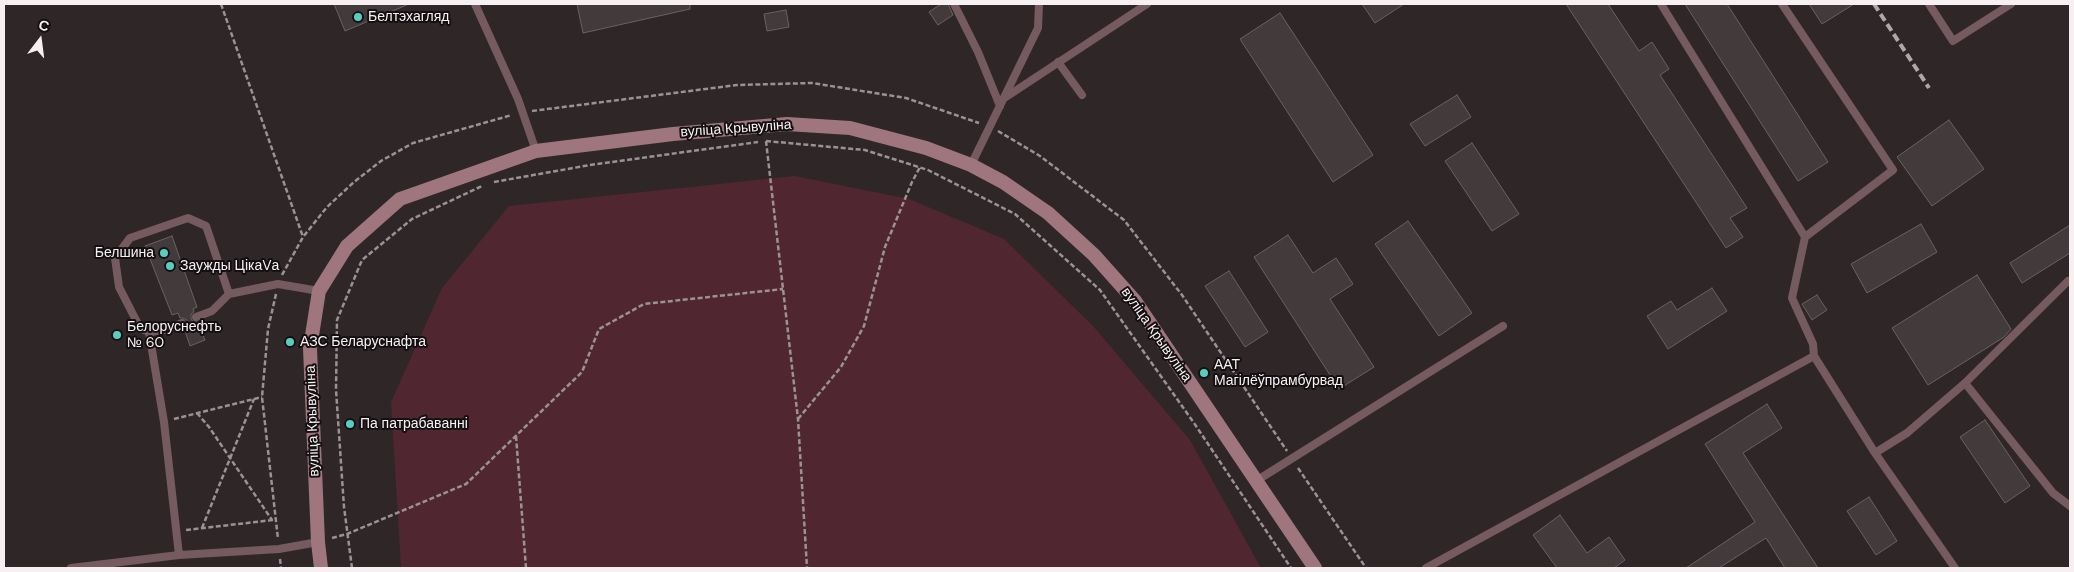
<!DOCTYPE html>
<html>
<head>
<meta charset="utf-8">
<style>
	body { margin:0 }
	#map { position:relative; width:2074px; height:572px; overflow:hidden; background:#2f2628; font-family:"DM Sans",sans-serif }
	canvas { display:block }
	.frame { position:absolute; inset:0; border:5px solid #f7f0f2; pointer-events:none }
	.north { position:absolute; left:15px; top:15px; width:50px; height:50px; -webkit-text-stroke:4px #141011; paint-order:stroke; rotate:15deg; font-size:14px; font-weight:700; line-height:20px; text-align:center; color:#f7f0f2 }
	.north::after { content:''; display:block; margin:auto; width:18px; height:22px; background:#f7f0f2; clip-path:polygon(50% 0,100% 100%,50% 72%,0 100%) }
</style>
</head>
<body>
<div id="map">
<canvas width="2074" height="572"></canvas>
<div class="frame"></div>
<div class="north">С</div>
</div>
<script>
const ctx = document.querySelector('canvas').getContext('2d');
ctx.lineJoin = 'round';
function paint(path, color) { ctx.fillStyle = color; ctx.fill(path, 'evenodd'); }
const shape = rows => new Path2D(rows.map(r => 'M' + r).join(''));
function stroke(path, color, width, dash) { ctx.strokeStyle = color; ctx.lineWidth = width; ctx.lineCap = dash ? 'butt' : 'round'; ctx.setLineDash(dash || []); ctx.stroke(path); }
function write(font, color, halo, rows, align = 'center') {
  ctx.font = font + ' "DM Sans",sans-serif'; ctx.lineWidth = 4; ctx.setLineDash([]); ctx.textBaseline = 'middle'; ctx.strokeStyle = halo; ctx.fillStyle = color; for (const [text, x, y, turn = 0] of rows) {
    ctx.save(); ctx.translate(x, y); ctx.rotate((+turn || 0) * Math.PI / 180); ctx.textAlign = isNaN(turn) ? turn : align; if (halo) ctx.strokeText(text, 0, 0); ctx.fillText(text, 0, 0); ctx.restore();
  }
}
const green = shape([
	[795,176,909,199,1004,239,1093,326,1190,440,1261,568,401,568,391,402,442,288,509,206]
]);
const building = shape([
	[334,4,409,4,345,31,334,4],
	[577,4,690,4,690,9,583,33,577,4],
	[941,4,948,4,953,15,938,25,929,12,941,4],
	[1362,4,1404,4,1375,23,1362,4],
	[1566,4,1608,4,1639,51,1652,42,1669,69,1660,75,1747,208,1730,218,1743,237,1726,248,1566,4],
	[1685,4,1727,4,1828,162,1798,181,1685,4],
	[1809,4,1854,4,1822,24,1809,4],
	[786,10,789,27,767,31,764,14,786,10],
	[1280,13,1373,155,1333,182,1240,39,1280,13],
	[1457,95,1471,117,1425,146,1410,124,1457,95],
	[1949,120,1984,169,1932,206,1897,157,1949,120],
	[1472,143,1519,214,1492,231,1445,161,1472,143],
	[1408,221,1472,313,1439,336,1375,244,1408,221],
	[1921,224,1937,252,1867,293,1851,264,1921,224],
	[2070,225,2070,253,2022,283,2010,263,2070,225],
	[1288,235,1313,273,1336,258,1353,284,1330,299,1374,367,1339,389,1254,257,1288,235],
	[172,236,197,307,193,309,194,312,191,314,191,318,193,322,198,322,205,340,190,346,184,328,187,326,187,320,183,318,180,318,178,313,172,315,145,246,172,236],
	[1229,271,1268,332,1245,347,1205,286,1229,271],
	[1977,275,2011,329,2004,337,1928,385,1892,328,1977,275],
	[1712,288,1727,311,1668,349,1647,316,1671,301,1677,310,1712,288],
	[1817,295,1827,310,1812,320,1802,304,1817,295],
	[1767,404,1782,428,1743,453,1818,568,1785,568,1766,538,1719,568,1686,568,1755,522,1705,444,1767,404],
	[1985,420,2030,486,2005,503,1960,437,1985,420],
	[1869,497,1897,541,1876,555,1847,511,1869,497],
	[1560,515,1587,553,1609,537,1625,560,1614,568,1557,568,1533,535,1560,515]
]);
const path = shape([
	[221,4,303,237],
	[532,111,737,85,812,83,906,98,979,123],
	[998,131,1040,156,1124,220,1182,295,1287,451],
	[766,141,865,150,928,170,1015,214,1100,290,1194,423,1291,568],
	[766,141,798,419,807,568],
	[494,182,590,165,758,142],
	[282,275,303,237,327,207,354,182,381,161,413,143,512,115],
	[276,294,268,329,262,397,278,539],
	[197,413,209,427,272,520],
	[174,419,262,397],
	[798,419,841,367,864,326,885,247,912,182,920,167],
	[516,436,526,568],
	[1298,468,1366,568],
	[202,528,254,399],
	[186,530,273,520],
	[332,538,347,534,466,484,582,372,599,329,644,304,783,289],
	[280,559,281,568],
	[352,568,344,507,336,390,337,320,362,260,412,219,482,186]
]);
const service = shape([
	[475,4,518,99,536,151],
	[954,4,978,52,1000,106],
	[1661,4,1805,237],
	[1782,4,1893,170,1805,237,1792,298,1813,344,1814,356],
	[1929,4,1953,41,2011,4],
	[1058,62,1082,95],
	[1006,97,1147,4],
	[971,165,1038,28,1039,4],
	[229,294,278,284,319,291],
	[182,323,165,330,149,332,140,328,119,287,115,258,130,238,188,218,206,226,229,294,212,311,196,317],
	[149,332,164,422,179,555],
	[1965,383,2053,493,2070,506],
	[1875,453,1907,433,1965,383,2068,281],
	[1256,481,1503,326],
	[71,568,179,555,279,549,318,542],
	[1426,568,1814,356,1875,453,1955,568]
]);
const secondary = shape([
	[321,568,318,542,310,348,319,291,347,246,400,199,536,151,673,134,787,124,850,128,926,148,971,165,1003,182,1048,213,1094,255,1135,301,1315,568]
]);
const rail = shape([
	[1874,4,1929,88]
]);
const markers = [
	[358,17,5,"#58cebf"],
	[164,253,5,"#58cebf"],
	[170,266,5,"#58cebf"],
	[117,335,5,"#58cebf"],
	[290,342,5,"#58cebf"],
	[1204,373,5,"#58cebf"],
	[350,424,5,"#58cebf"]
];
const poiNames = [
	["Белтэхагляд",368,17],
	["Белшина",154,253,"right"],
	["Заужды ЦікаVа",180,266],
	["Белоруснефть",127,327],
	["№ 60",127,343],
	["АЗС Беларуснафта",300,342],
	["ААТ",1214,365],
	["Магілёўпрамбурвад",1214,381],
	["Па патрабаванні",360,424]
];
const streetNames = [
	["вуліца Крывуліна",736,129,-4],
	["вуліца Крывуліна",1156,335,55],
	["вуліца Крывуліна",313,421,-92]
];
paint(green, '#502631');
paint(building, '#433a3c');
stroke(building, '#6b6163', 1);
stroke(path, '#9a9294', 2.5, [5, 2.5]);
stroke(service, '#755a60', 8);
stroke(secondary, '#9f757e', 14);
stroke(rail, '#afa7a9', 4, [8, 4]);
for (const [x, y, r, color] of markers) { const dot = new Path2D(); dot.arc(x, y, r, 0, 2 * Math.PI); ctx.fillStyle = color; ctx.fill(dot); stroke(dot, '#141011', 2); }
write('14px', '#f7f0f2', '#141011', poiNames, 'left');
write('14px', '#f7f0f2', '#141011', streetNames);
</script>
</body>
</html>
